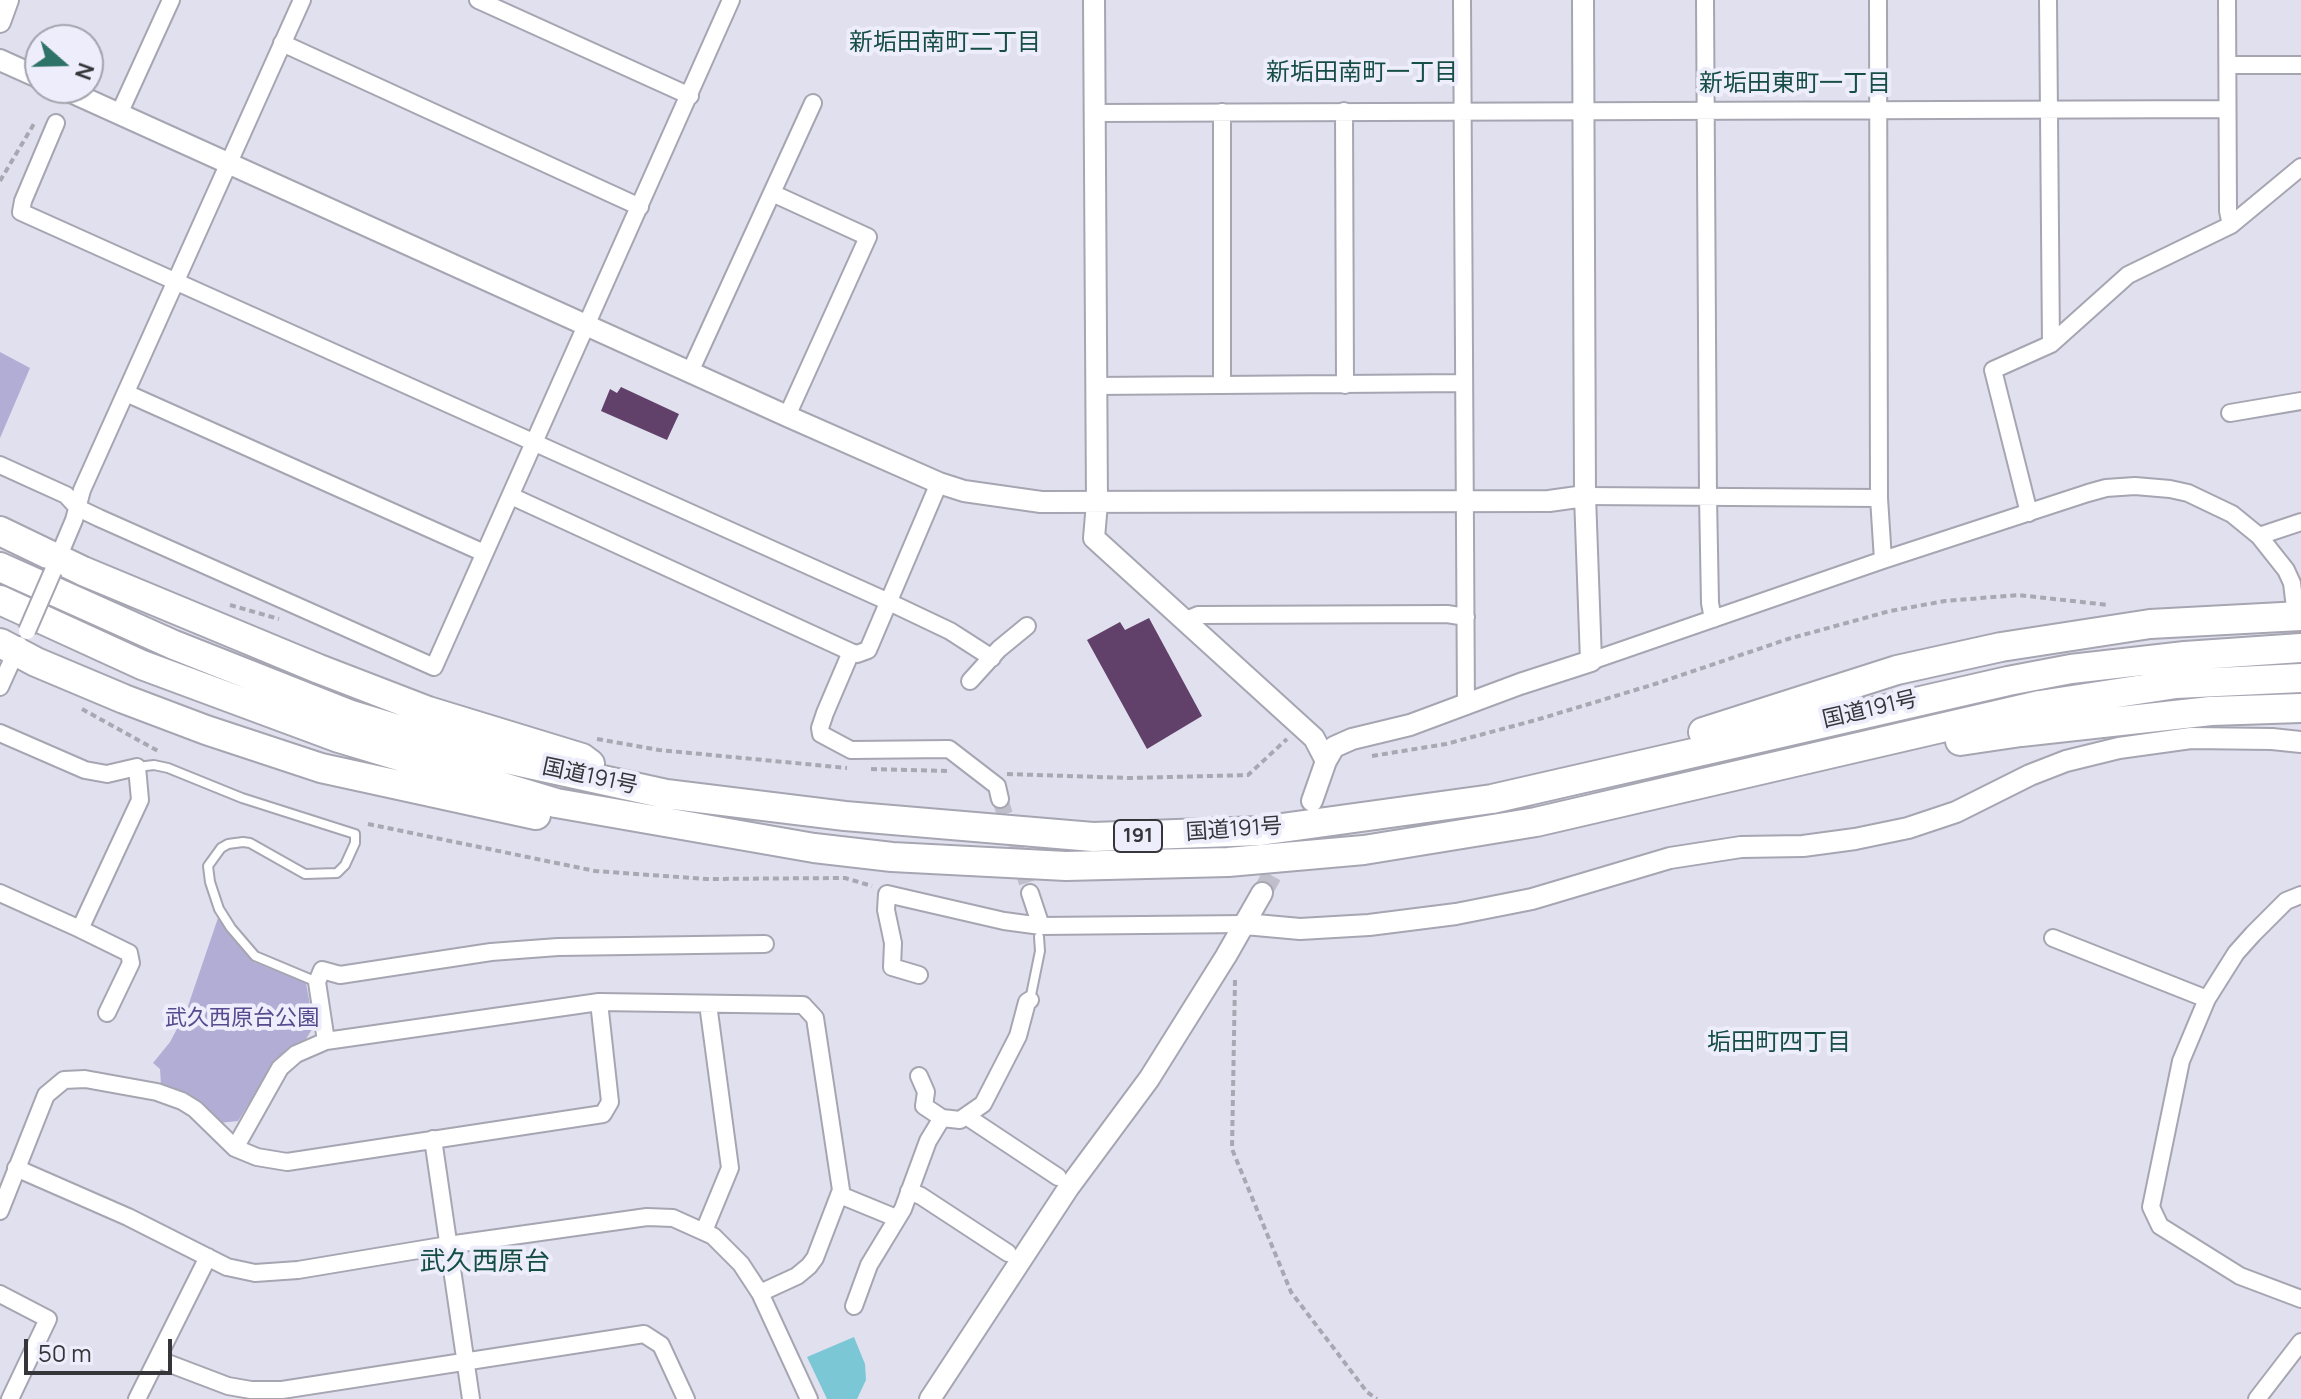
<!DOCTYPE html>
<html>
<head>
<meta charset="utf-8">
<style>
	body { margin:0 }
	#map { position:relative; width:2301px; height:1399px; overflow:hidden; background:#e1e0ee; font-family:Manrope,sans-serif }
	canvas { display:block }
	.north { position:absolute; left:24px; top:24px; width:80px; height:80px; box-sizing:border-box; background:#eeedfb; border:2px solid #a4a3ae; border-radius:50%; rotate:110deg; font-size:22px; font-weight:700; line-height:32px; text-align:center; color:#35353a }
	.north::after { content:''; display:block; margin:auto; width:28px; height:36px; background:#2e7367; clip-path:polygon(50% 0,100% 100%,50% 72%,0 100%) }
	.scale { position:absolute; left:24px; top:1339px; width:148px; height:36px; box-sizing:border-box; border:4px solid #35353a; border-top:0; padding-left:10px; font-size:24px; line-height:28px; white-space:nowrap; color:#35353a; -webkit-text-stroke:6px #eeedfb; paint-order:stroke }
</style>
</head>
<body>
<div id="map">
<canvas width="2301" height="1399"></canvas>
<div class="north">N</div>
<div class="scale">50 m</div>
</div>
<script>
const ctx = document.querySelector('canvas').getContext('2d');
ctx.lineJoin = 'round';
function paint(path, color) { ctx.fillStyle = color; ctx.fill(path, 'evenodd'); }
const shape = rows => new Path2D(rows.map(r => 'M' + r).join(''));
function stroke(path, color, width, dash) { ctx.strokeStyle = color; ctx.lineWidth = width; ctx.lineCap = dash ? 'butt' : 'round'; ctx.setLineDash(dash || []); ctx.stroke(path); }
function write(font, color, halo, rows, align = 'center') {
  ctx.font = font + ' Manrope,"Noto Sans JP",sans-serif'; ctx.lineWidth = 8; ctx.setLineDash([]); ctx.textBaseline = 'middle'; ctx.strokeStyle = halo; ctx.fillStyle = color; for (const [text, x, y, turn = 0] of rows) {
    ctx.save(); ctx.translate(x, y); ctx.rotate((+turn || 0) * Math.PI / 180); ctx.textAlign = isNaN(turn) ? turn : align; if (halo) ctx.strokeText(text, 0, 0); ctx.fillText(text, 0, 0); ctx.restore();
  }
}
const green = shape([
	[0,352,30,368,0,438],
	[218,918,254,962,306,983,314,1026,306,1039,290,1048,271,1068,238,1121,219,1123,200,1103,186,1093,161,1085,160,1069,153,1063,170,1042,186,1012]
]);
const water = shape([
	[854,1337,865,1364,866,1380,857,1399,827,1399,807,1357]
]);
const building = shape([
	[621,387,679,414,667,440,601,411,610,389,617,393],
	[1149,618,1202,716,1147,749,1087,640,1120,622,1125,630]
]);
const minorTunnel = shape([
	[1000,799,1030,893]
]);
const tertiaryTunnel = shape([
	[1262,893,1285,851]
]);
const path = shape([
	[0,181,35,122],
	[230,605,279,619],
	[82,709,158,751],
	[597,739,659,750,847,768],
	[1372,756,1446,744,1536,720,1655,684,1788,639,1890,611,1945,601,2018,595,2109,605],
	[871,769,951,771],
	[1007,774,1129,778,1248,775,1287,739],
	[368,824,595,871,706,879,845,878,872,886],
	[1235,980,1232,1149,1291,1292,1367,1392,1377,1399]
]);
const service = shape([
	[137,767,154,765,168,768,242,798,355,834,355,843,345,865,337,873,305,874,250,843,243,842,228,844,221,848,208,866,210,882,219,909,231,928,255,956,317,982],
	[1030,1000,1040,951,1039,937]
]);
const minor = shape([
	[478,0,690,96],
	[1462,0,1466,706],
	[1705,0,1708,497,1710,603,1713,619],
	[1878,0,1879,498,1883,560],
	[2048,0,2051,344],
	[2227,0,2228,211,2231,225],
	[282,43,640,207],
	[2228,65,2301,65],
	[1344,111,1345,385],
	[1095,113,2227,109],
	[119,114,171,0],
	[56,123,23,201,21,212,889,602,950,631,992,658],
	[772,193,868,237,787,416],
	[690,372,813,103],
	[1222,385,1222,112],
	[1096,386,1464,383],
	[126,393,484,553],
	[2230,413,2301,401],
	[0,465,66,495,78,508,99,518,434,667,731,0],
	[939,483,868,650,857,654,851,652,825,713,820,728,821,734,851,750,949,749,997,786,1000,799],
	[511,496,851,652],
	[1585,496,1879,498],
	[2029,513,1993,370,2051,344,2128,275,2231,225,2301,167],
	[2259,536,2301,522],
	[55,565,74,520,82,490,302,0],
	[1184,621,1198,615,1447,614,1466,617],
	[1591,661,1883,560,2088,493,2106,488,2135,486,2170,489,2188,493,2232,514,2259,536,2286,570,2292,583,2296,616],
	[970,681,999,649,1027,626],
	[0,687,19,645],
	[0,733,85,770,107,774,137,767,140,800,80,929,0,893],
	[1030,893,1041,926],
	[2301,895,2286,901,2253,934,2236,953,2207,999,2181,1061,2151,1207,2160,1226,2240,1276,2301,1299],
	[80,929,129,953,131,963,107,1013],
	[2053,938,2207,999],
	[919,975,892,967,893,943,886,910,887,894,1004,921,1041,926,1245,924],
	[326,1041,317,982,322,970,340,975,491,952,558,947,765,944],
	[919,1076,926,1092,924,1106,942,1118],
	[966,1116,1058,1177],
	[433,1139,471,1399],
	[235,1148,280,1068,296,1054,326,1041,599,1002,803,1005,815,1018,841,1190,815,1258,809,1266,797,1276,760,1293],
	[16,1168,128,1217,227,1267,255,1273,298,1270,448,1245,647,1217,673,1218,713,1236,741,1264,760,1293,809,1399],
	[909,1191,921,1196,1008,1253],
	[840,1195,896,1218],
	[0,1211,46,1095,64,1080,85,1079,157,1092,182,1101,195,1109,235,1148,257,1157,287,1162,603,1114,610,1102,599,1002],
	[704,1231,730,1168,708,1004],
	[0,1294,48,1319,10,1399],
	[854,1306,869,1265,903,1209,928,1141,942,1118,960,1120,983,1104,1018,1036,1027,1002,1030,1000],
	[157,1359,228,1386,251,1390,282,1390,644,1334,661,1345,686,1399],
	[137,1399,208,1257],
	[2257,1399,2301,1342]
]);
const tertiary = shape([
	[1094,0,1097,503,1094,538,1314,738,1326,761],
	[0,22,8,0],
	[0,60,40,78],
	[62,88,787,416,939,483,964,491,1041,502,1549,501,1585,496],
	[1312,801,1326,761,1334,747,1352,739,1410,725,1520,684,1591,661,1585,496,1583,0],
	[1245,924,1300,929,1369,925,1456,914,1532,899,1670,858,1741,847,1803,846,1855,839,1908,828,1956,812,2030,775,2066,761,2119,748,2191,738,2272,739,2301,742],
	[930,1399,1069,1187,1149,1079,1226,956,1262,893]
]);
const trunk = shape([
	[0,531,83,571,319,669,428,711,582,758,590,764],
	[0,567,174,645,351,715,466,750,666,794,845,816,1093,837,1260,831,1492,799,2008,681,2071,669,2185,656,2301,648],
	[0,600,142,665,339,738,556,803,814,848,892,857,1066,866,1228,862,1364,850,1536,822,2040,705,2176,684,2301,678],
	[0,643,36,662,124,699,206,730,321,768,536,815],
	[1703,732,1897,670,2001,647,2150,624,2301,616],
	[1960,741,2021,732,2211,711,2301,708]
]);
const minorBridge = shape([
	[27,631,53,571]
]);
const shields = [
	[1138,836,48]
];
const shieldNames = [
	["191",1138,836]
];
const streetNames = [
	["国道191号",1870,710,-13],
	["国道191号",590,777,12],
	["国道191号",1234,830,-4]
];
const parkNames = [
	["武久西原台公園",242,1019]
];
const neighbourhoodNames = [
	["新垢田南町二丁目",945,43],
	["新垢田南町一丁目",1362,73],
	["新垢田東町一丁目",1795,84],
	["垢田町四丁目",1779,1043]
];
const quarterNames = [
	["武久西原台",485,1263]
];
paint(green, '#b2add5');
paint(water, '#7cc7d6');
paint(building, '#61406a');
stroke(minorTunnel, '#bfbeca', 16, [16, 8]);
stroke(tertiaryTunnel, '#bfbeca', 20, [20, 10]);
stroke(service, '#a6a5b2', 12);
stroke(minor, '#a6a5b2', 20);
stroke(tertiary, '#a6a5b2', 24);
stroke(trunk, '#a6a5b2', 32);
stroke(path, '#a8a8b3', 4, [6, 4]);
stroke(service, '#fff', 8);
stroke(minor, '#fff', 16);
stroke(tertiary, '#fff', 20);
stroke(trunk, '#fff', 28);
stroke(minorBridge, '#a6a5b2', 20, []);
stroke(minorBridge, '#fff', 16);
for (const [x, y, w] of shields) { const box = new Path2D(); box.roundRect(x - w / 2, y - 16, w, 32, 6); ctx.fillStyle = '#eeedfb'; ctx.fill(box); stroke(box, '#35353a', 2); }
write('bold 20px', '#35353a', null, shieldNames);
write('22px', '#35353a', '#eeedfb', streetNames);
write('22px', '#574a8e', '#eeedfb', parkNames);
write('24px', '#164e45', '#eeedfb', neighbourhoodNames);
write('26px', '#164e45', '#eeedfb', quarterNames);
</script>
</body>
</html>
